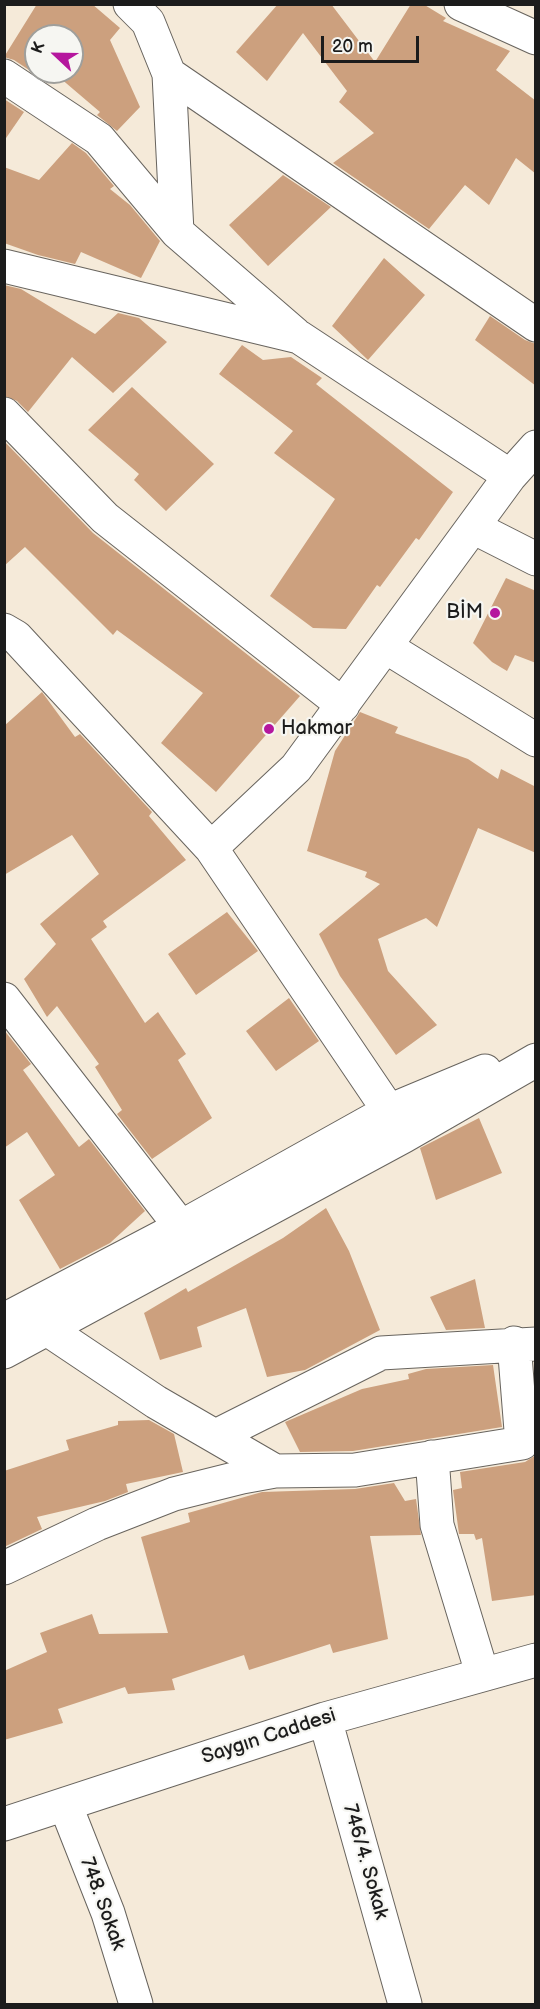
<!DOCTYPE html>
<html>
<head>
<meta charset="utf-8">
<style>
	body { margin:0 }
	#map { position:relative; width:540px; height:2009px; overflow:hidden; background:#f5ead9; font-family:"Balsamiq Sans",sans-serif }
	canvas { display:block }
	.frame { position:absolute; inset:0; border:6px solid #1c1c1c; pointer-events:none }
	.north { position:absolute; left:24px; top:24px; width:60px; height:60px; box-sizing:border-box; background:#f6f6f2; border:2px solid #9f9f9c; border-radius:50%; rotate:292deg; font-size:16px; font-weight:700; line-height:24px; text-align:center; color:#1c1c1c }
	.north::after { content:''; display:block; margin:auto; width:21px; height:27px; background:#b5179e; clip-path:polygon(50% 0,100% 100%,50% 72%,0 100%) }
	.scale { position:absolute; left:321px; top:36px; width:98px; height:27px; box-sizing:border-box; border:3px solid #1c1c1c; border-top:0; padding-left:8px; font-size:18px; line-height:21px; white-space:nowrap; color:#1c1c1c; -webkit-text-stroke:4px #f6f6f2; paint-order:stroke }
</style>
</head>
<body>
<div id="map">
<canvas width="540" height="2009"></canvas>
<div class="frame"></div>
<div class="north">K</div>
<div class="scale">20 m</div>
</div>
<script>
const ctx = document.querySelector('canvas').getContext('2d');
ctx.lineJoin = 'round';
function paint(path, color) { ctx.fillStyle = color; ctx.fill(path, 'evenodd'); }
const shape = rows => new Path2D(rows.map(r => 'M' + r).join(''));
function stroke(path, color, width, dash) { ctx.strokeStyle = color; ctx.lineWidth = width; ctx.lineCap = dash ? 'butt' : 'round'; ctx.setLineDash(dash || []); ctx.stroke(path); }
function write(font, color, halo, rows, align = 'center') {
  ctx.font = font + ' "Balsamiq Sans",sans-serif'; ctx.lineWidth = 4.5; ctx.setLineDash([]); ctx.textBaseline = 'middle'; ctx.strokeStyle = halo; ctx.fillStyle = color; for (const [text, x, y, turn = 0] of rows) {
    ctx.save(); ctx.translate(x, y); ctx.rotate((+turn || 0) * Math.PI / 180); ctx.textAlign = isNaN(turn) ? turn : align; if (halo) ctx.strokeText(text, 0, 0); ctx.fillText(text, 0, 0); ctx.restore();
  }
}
const building = shape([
	[37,4,92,4,120,28,110,40,140,107,117,131,97,115,100,112,53,72,72,72,72,36,36,36,36,72,50,72,44,80,14,60,4,57],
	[278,4,331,4,375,62,411,4,423,4,446,18,443,21,510,51,496,70,536,101,536,174,516,158,489,205,465,185,429,229,333,163,374,133,339,102,347,91,303,33,267,81,236,52],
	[4,99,24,112,4,141],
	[72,143,86,153,114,186,110,189,130,205,160,241,141,278,81,252,75,264,38,255,4,243,4,167,39,180],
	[283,175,331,207,268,266,229,225],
	[384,258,425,295,368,360,332,326],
	[4,285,21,289,95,334,118,313,139,318,167,342,113,393,72,357,28,412,17,401,4,396],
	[490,316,525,340,536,344,536,386,475,340],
	[242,345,263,360,291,357,322,378,316,384,453,492,419,540,416,538,380,587,377,585,346,629,313,628,270,596,335,499,274,453,293,431,219,374],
	[132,387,214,464,166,511,134,480,139,474,88,430],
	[4,441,93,533,300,696,216,792,161,743,203,693,117,630,113,635,25,547,4,566],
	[506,578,536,591,536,663,515,655,507,671,492,662,473,643],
	[42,692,75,737,80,734,152,812,149,816,186,860,103,921,107,927,91,939,145,1023,158,1012,186,1054,178,1060,212,1118,152,1159,117,1114,122,1110,95,1067,99,1064,57,1006,47,1017,24,979,56,944,40,924,99,874,72,835,4,875,4,726],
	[360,712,398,727,395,733,468,759,498,779,501,769,536,787,536,853,478,828,437,927,426,918,378,939,388,971,437,1025,396,1055,340,976,319,934,380,884,365,877,367,872,307,851,335,751],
	[227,912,258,951,196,995,168,954],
	[289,998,319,1041,276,1071,246,1031],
	[4,1030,31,1064,23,1070,79,1147,89,1139,145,1211,110,1243,60,1269,19,1200,55,1175,27,1132,4,1148],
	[479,1118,502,1173,436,1200,420,1148],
	[326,1208,349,1251,380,1330,305,1370,267,1377,246,1308,197,1327,202,1347,160,1360,144,1313,186,1288,188,1292,283,1238],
	[475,1279,485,1328,446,1330,430,1297],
	[493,1365,502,1427,353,1451,300,1452,285,1422,362,1389,409,1379,408,1374,426,1369],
	[149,1420,174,1434,183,1472,126,1484,128,1492,105,1501,37,1517,42,1529,4,1547,4,1471,69,1450,66,1440,118,1425,118,1421],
	[536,1455,536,1595,492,1601,482,1538,476,1540,474,1534,459,1534,453,1490,462,1488,460,1472,525,1462],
	[394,1483,405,1501,416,1499,421,1535,370,1536,388,1639,333,1653,330,1644,249,1670,244,1655,172,1679,175,1690,128,1694,125,1687,58,1709,63,1723,4,1740,4,1671,47,1652,40,1633,92,1614,99,1634,168,1633,141,1537,190,1522,188,1513,262,1492,355,1489]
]);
const minor = shape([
	[130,4,148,22,169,74,177,232],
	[461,4,536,38],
	[169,74,536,325],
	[4,76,99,139,177,232,295,334],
	[4,266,299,337,510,476],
	[4,414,105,518,343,705],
	[473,527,536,559],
	[4,630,16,637,211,848,389,1111],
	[386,647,536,740],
	[211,848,296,768,510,476,536,447],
	[4,999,181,1227],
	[4,1320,181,1227,389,1111,485,1071],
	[47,1329,156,1402,275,1471],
	[4,1352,404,1136,536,1060],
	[216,1436,381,1353,536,1344],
	[432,1457,437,1525,482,1673],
	[4,1568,97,1524,174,1494,242,1477,275,1471,355,1470,522,1443,514,1343],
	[325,1719,405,2004],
	[65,1804,108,1913,136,2004],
	[4,1824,325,1719,536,1660]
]);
const markers = [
	[495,613,6,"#b5179e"],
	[269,729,6,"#b5179e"]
];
const poiNames = [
	["BİM",483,613],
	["Hakmar",281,729,"left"]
];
const streetNames = [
	["Saygın Caddesi",269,1737,-18],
	["746/4. Sokak",365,1862,74],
	["748. Sokak",102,1904,70]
];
paint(building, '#cca07e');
stroke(minor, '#68645e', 35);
stroke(minor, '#fff', 33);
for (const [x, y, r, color] of markers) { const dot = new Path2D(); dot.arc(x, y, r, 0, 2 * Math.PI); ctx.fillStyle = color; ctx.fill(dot); stroke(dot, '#f6f6f2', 2); }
write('20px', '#1c1c1c', '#f6f6f2', poiNames, 'right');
write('20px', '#1c1c1c', '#f6f6f2', streetNames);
</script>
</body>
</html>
